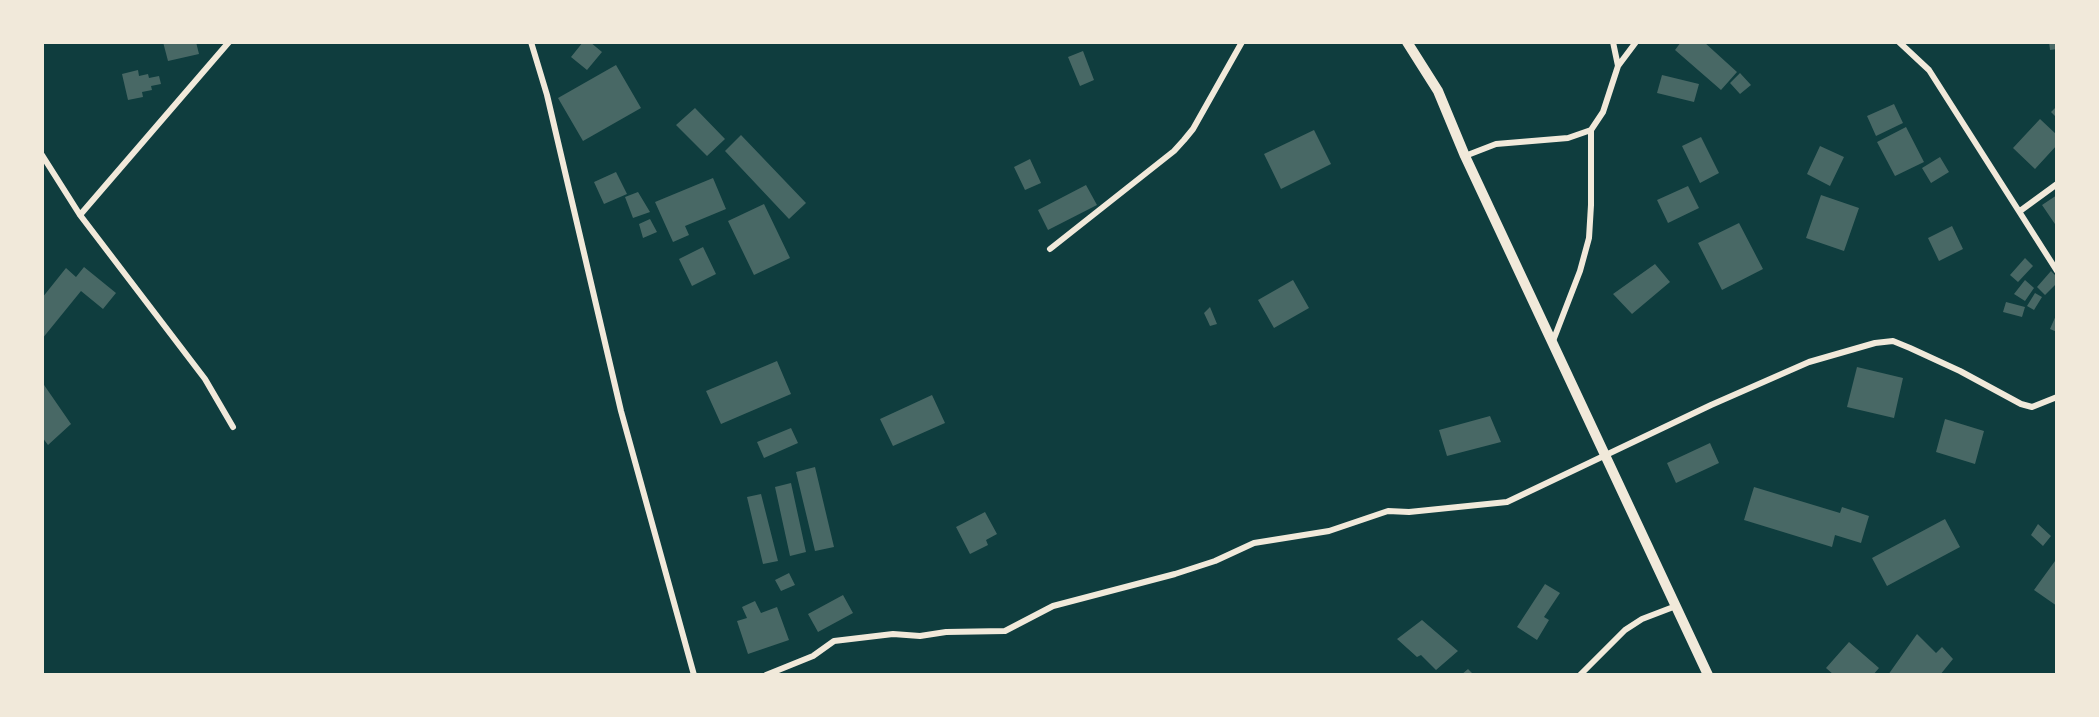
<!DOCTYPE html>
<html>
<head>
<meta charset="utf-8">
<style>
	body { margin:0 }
	#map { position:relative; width:2099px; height:717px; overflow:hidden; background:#0f3d3e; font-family:Mulish,sans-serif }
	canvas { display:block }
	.frame { position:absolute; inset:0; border:44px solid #f1e9da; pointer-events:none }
</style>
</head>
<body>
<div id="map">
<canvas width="2099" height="717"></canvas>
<div class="frame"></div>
</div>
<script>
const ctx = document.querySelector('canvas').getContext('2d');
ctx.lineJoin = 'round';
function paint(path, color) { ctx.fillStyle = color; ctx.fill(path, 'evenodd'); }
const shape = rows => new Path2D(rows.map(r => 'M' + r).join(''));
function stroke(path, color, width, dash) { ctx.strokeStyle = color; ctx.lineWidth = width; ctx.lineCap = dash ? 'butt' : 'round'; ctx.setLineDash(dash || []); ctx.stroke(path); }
const building = shape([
	[163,42,196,42,199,54,168,61],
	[583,42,590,42,602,52,587,70,571,57],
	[1681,42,1704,42,1737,72,1721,90,1675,50],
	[2049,42,2057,42,2057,49,2050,50],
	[1083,51,1094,80,1080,86,1068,57],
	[616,65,641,108,583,141,558,98],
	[138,70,139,76,148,74,149,78,159,76,161,84,151,86,152,90,142,92,143,97,128,100,122,74],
	[1740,73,1751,85,1740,94,1730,83],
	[1662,75,1699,84,1694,102,1657,93],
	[1894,104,1903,123,1876,136,1867,116],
	[2057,106,2057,118,2051,112],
	[695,108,725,139,707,156,676,125],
	[2040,119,2057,135,2057,145,2035,169,2013,148],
	[1906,127,1924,162,1895,176,1877,142],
	[1314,130,1331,164,1281,189,1264,154],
	[741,135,806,203,789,219,725,151],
	[1701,137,1719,173,1700,183,1682,146],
	[1820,146,1844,157,1830,186,1807,174],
	[1940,157,1949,172,1931,183,1922,168],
	[1030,159,1041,183,1025,190,1014,167],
	[616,172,627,194,604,204,594,182],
	[713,178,726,209,685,226,689,235,673,242,655,202],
	[1086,185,1097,205,1048,230,1038,210],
	[1688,186,1699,208,1668,223,1657,200],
	[638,192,650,212,633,218,625,197],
	[1821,195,1859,208,1844,251,1806,238],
	[2057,195,2057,227,2042,205],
	[764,204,790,258,754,275,728,221],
	[650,219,657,232,643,238,639,224],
	[1739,223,1763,269,1722,290,1698,243],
	[1952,226,1963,249,1939,261,1928,238],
	[703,247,716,274,692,286,679,259],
	[2025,258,2033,266,2018,282,2010,275],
	[1655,264,1670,282,1632,314,1613,294],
	[84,267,116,293,103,309,81,291,42,339,42,298,66,268,76,277],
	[2051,271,2057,277,2057,283,2045,295,2037,287],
	[1293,280,1309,308,1274,328,1258,300],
	[2025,280,2034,288,2025,301,2014,294],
	[2035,293,2042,297,2034,310,2027,306],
	[2006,302,2025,307,2022,317,2003,312],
	[1210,307,1217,324,1210,326,1204,313],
	[2057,313,2057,332,2050,329],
	[777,361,791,394,721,424,706,391],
	[1857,367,1903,378,1894,418,1847,407],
	[42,382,71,424,48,445,42,437],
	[932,395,945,423,893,446,880,419],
	[1490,416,1501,442,1447,456,1439,430],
	[1945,419,1984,431,1975,464,1936,452],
	[791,428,798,443,764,458,757,442],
	[1710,443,1719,463,1676,483,1667,463],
	[815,467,834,547,815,551,796,472],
	[791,483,806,552,790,556,775,487],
	[1754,487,1840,513,1842,507,1869,516,1861,543,1835,535,1832,547,1744,520],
	[761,494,778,561,763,564,747,497],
	[985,512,997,534,986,540,988,545,970,554,956,527],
	[1945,519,1960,547,1887,586,1872,558],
	[2038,524,2051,536,2043,546,2031,535],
	[2055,561,2057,563,2057,606,2034,590],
	[789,573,795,585,781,591,775,580],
	[1545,584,1560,593,1544,617,1549,620,1537,640,1517,627],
	[843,595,853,613,818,632,808,614],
	[755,601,761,613,777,607,789,640,748,654,737,621,747,618,742,607],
	[1422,620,1458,651,1436,670,1421,655,1417,657,1397,639],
	[1917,634,1936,653,1942,647,1953,659,1940,675,1888,675],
	[1849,642,1879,668,1873,675,1834,675,1826,668],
	[1468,669,1474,675,1461,675]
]);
const minor = shape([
	[531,42,547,95,621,411,694,675],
	[1613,42,1618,66],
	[1899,42,1929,70,2057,271],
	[42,155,80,215,205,379,233,427],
	[1465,156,1496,144,1568,138,1591,130],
	[2020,211,2057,184],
	[80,215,229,42],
	[1050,249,1174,151,1184,140,1193,129,1242,42],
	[1553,341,1580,271,1589,238,1591,205,1591,130,1603,112,1618,66,1636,42],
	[766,675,813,656,834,641,893,634,920,636,946,632,1005,631,1053,606,1175,574,1215,561,1254,543,1329,531,1388,511,1409,512,1507,502,1711,405,1809,362,1875,343,1893,341,1910,348,1960,371,2021,404,2032,407,2057,397],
	[1580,675,1625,630,1642,619,1676,606]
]);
const secondary = shape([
	[1407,42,1438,91,1465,156,1708,675]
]);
paint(building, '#486865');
stroke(minor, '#f1e9da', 6);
stroke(secondary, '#f1e9da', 10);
</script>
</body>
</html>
